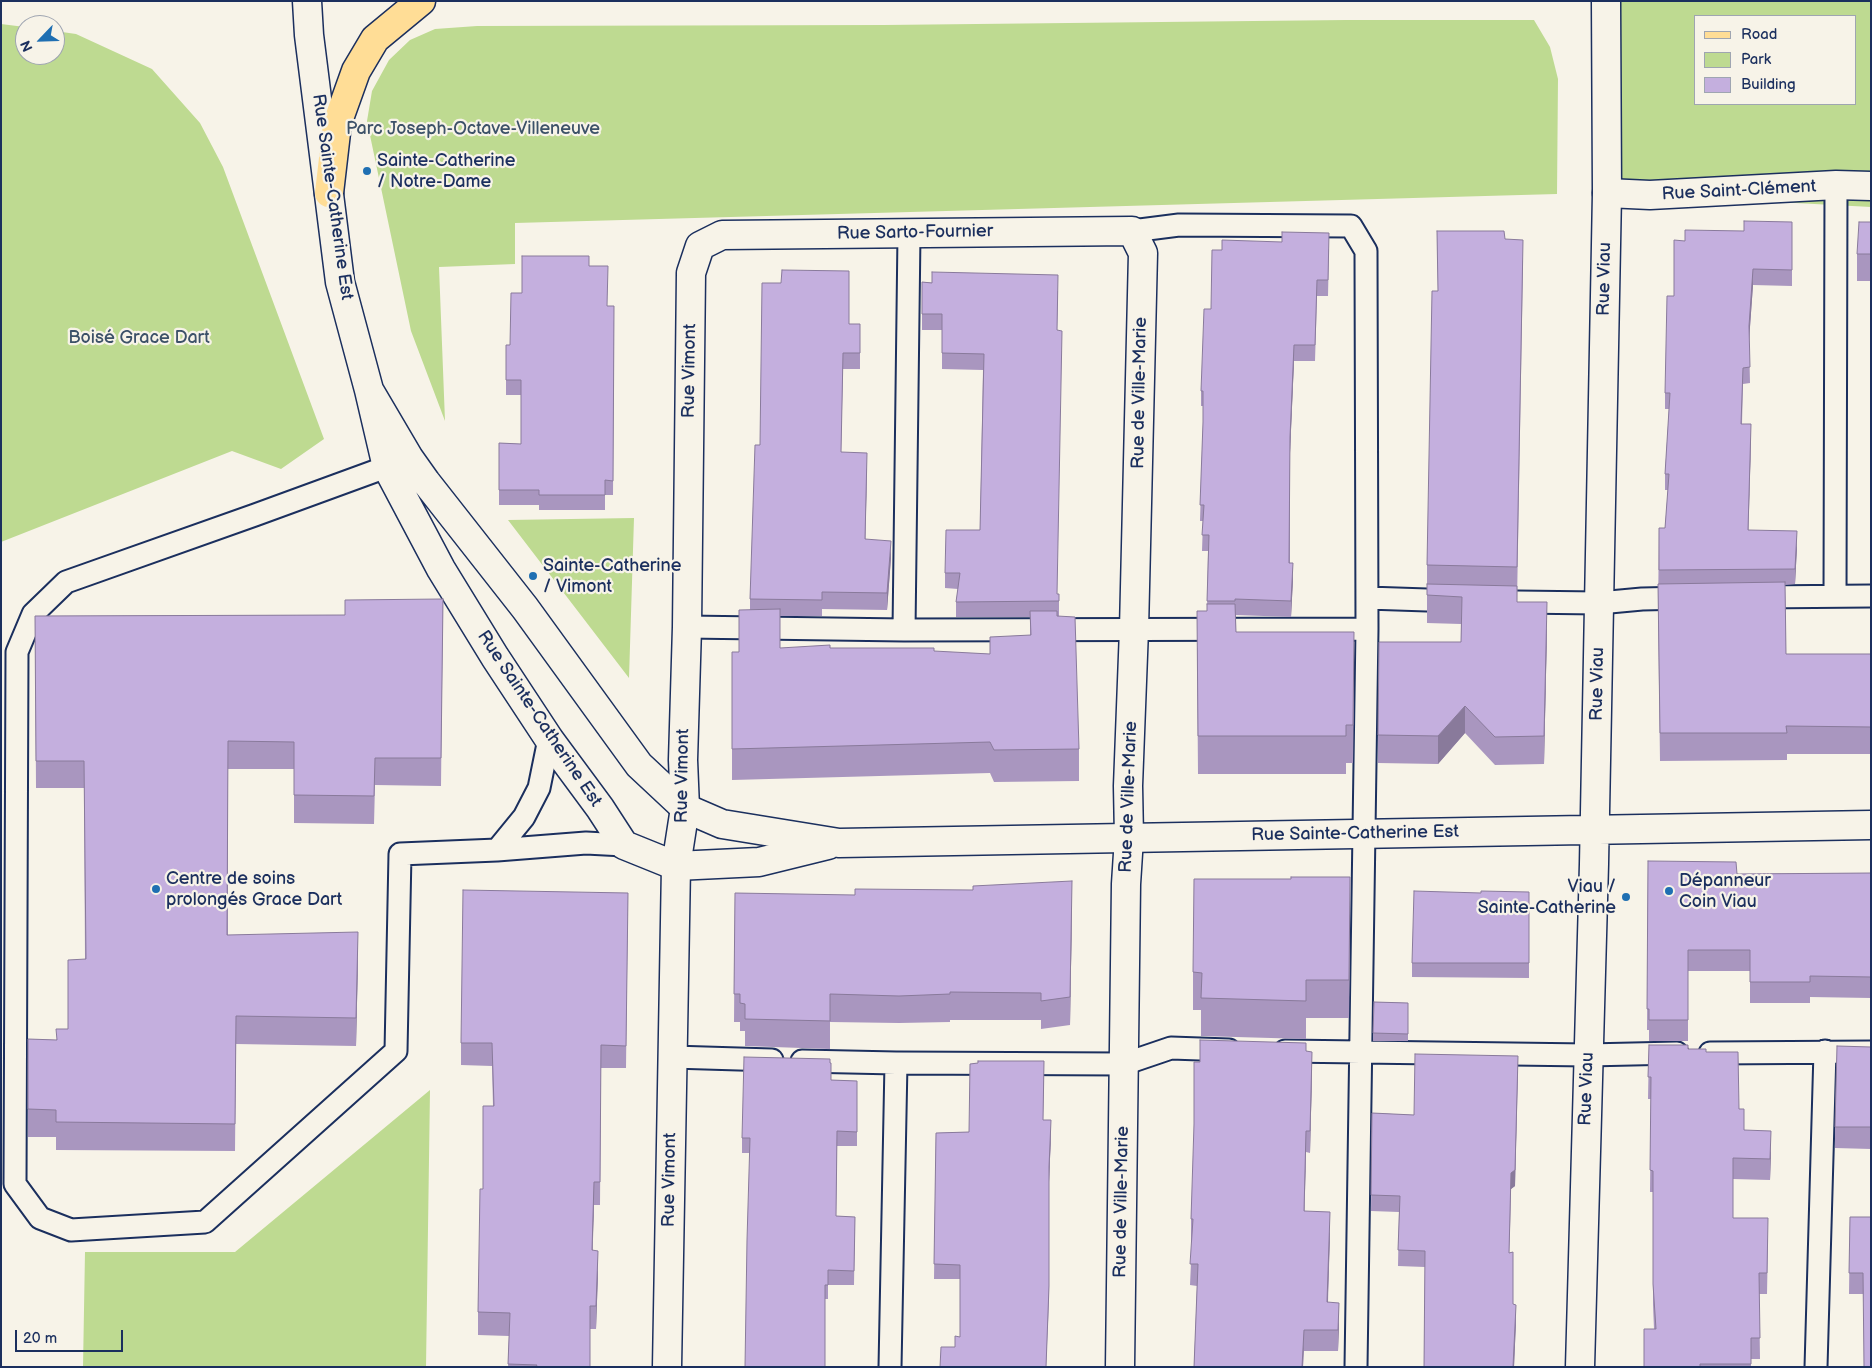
<!DOCTYPE html>
<html>
<head>
<meta charset="utf-8">
<style>
	body { margin:0 }
	#map { position:relative; width:1872px; height:1368px; overflow:hidden; background:#f7f3e8; font-family:"Balsamiq Sans",sans-serif }
	canvas { display:block }
	.frame { position:absolute; inset:0; border:2px solid #1b2f5e; pointer-events:none }
	.legend { position:absolute; left:1694px; top:15px; width:162px; height:90px; box-sizing:border-box; background:#f7f3e8; border:1px solid #9fa5b1; margin:0; padding:6px 9px; list-style:none; font-size:15px; color:#1b2f5e }
	.legend li { display:flex; align-items:center; gap:10px; height:25px }
	.legend b { width:25px; border:1px solid #9fa5b1 }
	.north { position:absolute; left:15px; top:15px; width:50px; height:50px; box-sizing:border-box; background:#f7f3e8; border:1px solid #9fa5b1; border-radius:50%; rotate:246deg; font-size:14px; font-weight:700; line-height:20px; text-align:center; color:#1b2f5e }
	.north::after { content:''; display:block; margin:auto; width:18px; height:22px; background:#1f6fb2; clip-path:polygon(50% 0,100% 100%,50% 72%,0 100%) }
	.scale { position:absolute; left:15px; top:1330px; width:108px; height:22px; box-sizing:border-box; border:2px solid #1b2f5e; border-top:0; padding-left:6px; font-size:15px; line-height:18px; white-space:nowrap; color:#1b2f5e; -webkit-text-stroke:4px #f7f3e8; paint-order:stroke }
</style>
</head>
<body>
<div id="map">
<canvas width="1872" height="1368"></canvas>
<div class="frame"></div>
<ul class="legend">
<li><b style="height:6px;background:#ffdd96"></b>Road</li>
<li><b style="height:14px;background:#beda91"></b>Park</li>
<li><b style="height:14px;background:#c4afde"></b>Building</li>
</ul>
<div class="north">N</div>
<div class="scale">20 m</div>
</div>
<script>
const ctx = document.querySelector('canvas').getContext('2d');
ctx.lineJoin = 'round';
function paint(path, color) { ctx.fillStyle = color; ctx.fill(path, 'evenodd'); }
const shape = rows => new Path2D(rows.map(r => 'M' + r).join(''));
function stroke(path, color, width, dash) { ctx.strokeStyle = color; ctx.lineWidth = width; ctx.lineCap = dash ? 'butt' : 'round'; ctx.setLineDash(dash || []); ctx.stroke(path); }
function write(font, color, halo, rows, align = 'center') {
  ctx.font = font + ' "Balsamiq Sans",sans-serif'; ctx.lineWidth = 4.5; ctx.setLineDash([]); ctx.textBaseline = 'middle'; ctx.strokeStyle = halo; ctx.fillStyle = color; for (const [text, x, y, turn = 0] of rows) {
    ctx.save(); ctx.translate(x, y); ctx.rotate((+turn || 0) * Math.PI / 180); ctx.textAlign = isNaN(turn) ? turn : align; if (halo) ctx.strokeText(text, 0, 0); ctx.fillText(text, 0, 0); ctx.restore();
  }
}
const green = shape([
	[1606,1,1871,1,1871,207,1607,193],
	[1696,16,1856,16,1856,104,1696,104],
	[1346,20,1534,20,1550,47,1558,79,1557,194,515,223,515,264,439,267,445,421,411,331,367,121,372,91,389,60,410,40,435,29,477,26,884,25],
	[1,24,25,27,25,55,55,55,55,31,76,34,152,69,200,123,223,167,324,439,281,469,232,451,1,542],
	[634,518,629,678,508,520],
	[430,1090,426,1367,83,1367,85,1252,235,1252]
]);
const lane = shape([
	[1132,231,1179,225,1351,226,1366,251,1367,629,1356,1367],
	[400,462,255,515,66,582,33,614,17,652,15,1184,40,1218,71,1230,205,1222,396,1051,400,854,497,850,586,843,624,845],
	[1835,595,1836,185],
	[1757,597,1871,596],
	[1367,598,1457,601],
	[1517,602,1599,603,1642,599,1686,598],
	[687,627,904,630,1367,629],
	[904,630,909,234],
	[497,850,524,817,539,788,549,739],
	[1285,1051,1588,1055,1677,1053],
	[1710,1053,1871,1052],
	[672,1057,772,1060],
	[802,1061,896,1063,1124,1064,1171,1048,1229,1050],
	[890,1367,896,1063],
	[1816,1367,1825,1051]
]);
const street = shape([
	[1607,193,1650,195,1836,185,1871,186],
	[667,1367,676,866,685,808,683,760,687,627,691,273,700,246,722,235,1132,231,1143,253,1134,629,1128,786,1129,838,1126,884,1120,1367]
]);
const secondary = shape([
	[307,1,309,35,340,282,369,390,387,467,441,569,495,657,549,739,600,808,624,845,676,866,759,862,828,845],
	[369,390,409,458,426,482,525,608,639,765,685,808,722,824,839,843,1871,825],
	[1580,1367,1594,864,1598,657,1607,193,1606,1]
]);
const primary = shape([
	[329,193,337,124,356,71,375,39,421,1]
]);
const wall = shape([
	[1792,222,1792,286,1753,285,1749,340,1750,383,1743,384,1742,424,1751,440,1748,530,1797,547,1795,584,1785,585,1786,654,1871,654,1871,754,1787,754,1787,760,1660,761,1658,611,1659,528,1665,528,1668,490,1665,490,1665,474,1669,409,1665,409,1665,393,1674,296,1685,241,1744,231],
	[1871,222,1871,281,1857,281,1857,254],
	[1437,231,1505,239,1523,261,1517,602,1547,630,1544,764,1495,765,1465,733,1438,764,1378,763,1378,735,1461,642,1461,624,1427,623,1427,565,1438,291],
	[1329,249,1328,296,1317,296,1315,361,1294,361,1290,453,1290,563,1293,579,1291,617,1236,615,1236,632,1354,670,1353,763,1346,763,1346,774,1198,774,1197,649,1207,611,1208,551,1202,551,1203,521,1200,521,1203,425,1203,406,1201,406,1201,391,1211,309],
	[589,266,614,321,613,495,605,495,605,510,539,510,539,505,499,505,499,443,521,444,521,395,506,395,506,345,510,345,522,293],
	[922,282,1058,291,1057,330,1057,594,1059,594,1059,616,1079,749,1079,781,994,782,990,773,732,780,732,652,739,652,750,609,750,599,760,445,849,324,860,340,860,369,843,369,841,452,867,469,865,539,891,558,887,610,822,609,822,616,780,616,780,648,830,648,990,654,1030,635,1030,617,956,617,956,602,958,589,945,588,945,573,980,530,983,370,942,369,942,330,922,330],
	[443,599,441,786,375,785,374,824,294,823,294,769,228,769,228,935,358,960,356,1046,236,1044,235,1151,56,1150,56,1137,28,1137,28,1039,56,1040,68,1029,85,959,84,788,36,788,35,616,345,615],
	[1648,861,1737,874,1871,873,1871,998,1810,997,1810,1003,1750,1003,1750,971,1688,971,1688,1041,1649,1041,1649,1030,1647,1030],
	[1529,892,1529,978,1412,977,1412,963,1481,893],
	[628,893,626,1068,601,1068,600,1205,594,1205,592,1250,598,1273,596,1329,590,1329,590,1367,508,1367,509,1336,478,1335,478,1312,483,1189,493,1106,492,1066,461,1065,461,1043],
	[735,893,1072,908,1070,1025,1041,1029,1041,1020,950,1020,950,1022,899,1023,830,1022,830,1049,745,1046,745,1031,740,1031,740,1022,734,1022],
	[1350,915,1349,1018,1306,1018,1306,1039,1201,1036,1201,1010,1193,1010,1193,972],
	[1374,1002,1408,1003,1408,1041,1373,1041],
	[1649,1045,1688,1049,1706,1052,1739,1109,1744,1130,1771,1152,1770,1180,1733,1179,1733,1218,1768,1240,1767,1294,1759,1294,1760,1359,1751,1359,1751,1367,1644,1367,1654,1329,1653,1305,1653,1192,1650,1192,1651,1099,1648,1099],
	[1871,1047,1871,1149,1835,1148,1835,1127],
	[1306,1051,1312,1073,1310,1153,1306,1152,1304,1211,1330,1233,1328,1302,1339,1324,1338,1351,1304,1351,1303,1367,1194,1367,1197,1286,1190,1285,1192,1241,1191,1241,1191,1219,1200,1062],
	[1518,1072,1515,1186,1511,1189,1509,1253,1513,1304,1516,1321,1514,1367,1424,1367,1425,1267,1398,1266,1399,1212,1371,1211,1372,1113,1414,1115],
	[1044,1076,1043,1120,1051,1135,1049,1182,1049,1301,1046,1367,940,1367,955,1347,960,1337,960,1279,934,1279,936,1133,969,1132],
	[831,1080,857,1081,857,1146,837,1146,836,1216,855,1217,854,1285,828,1285,828,1299,825,1299,750,1153,742,1153,742,1138],
	[1850,1217,1871,1217,1871,1367,1863,1294,1849,1294]
]);
const shadedWall = shape([
	[1753,269,1753,285,1749,341,1749,326],
	[1294,345,1294,361,1290,453,1290,437],
	[1751,424,1751,440,1748,545,1748,530],
	[867,453,867,469,865,555,865,539],
	[1797,531,1797,547,1795,584,1795,569],
	[891,541,891,558,887,610,887,593],
	[1293,563,1293,579,1291,617,1291,601],
	[1547,602,1547,630,1544,764,1544,736],
	[1354,632,1354,670,1353,763,1353,725],
	[1465,706,1465,733,1438,764,1438,736],
	[1350,877,1350,915,1349,1018,1349,980],
	[1072,881,1072,908,1070,1025,1070,997],
	[358,932,358,960,356,1046,356,1018],
	[1312,1052,1312,1073,1310,1153,1310,1131],
	[1518,1056,1515,1186,1511,1189,1509,1269,1511,1173],
	[1051,1120,1051,1135,1049,1182,1049,1167],
	[1306,1131,1306,1152,1304,1233,1304,1211],
	[1771,1131,1771,1152,1770,1180,1770,1159],
	[594,1182,594,1205,592,1273,592,1250],
	[1330,1212,1330,1233,1327,1323,1327,1302],
	[598,1251,598,1273,596,1329,596,1306],
	[1339,1303,1339,1324,1338,1351,1338,1330],
	[1516,1305,1516,1321,1514,1367,1513,1367],
	[1304,1330,1303,1367,1302,1367]
]);
const building = shape([
	[1744,221,1792,222,1792,270,1753,269,1749,326,1750,367,1743,368,1741,424,1751,424,1748,530,1797,531,1795,569,1659,570,1659,528,1665,528,1669,474,1665,474,1670,393,1665,393,1667,296,1674,296,1674,240,1685,241,1685,230,1744,231,1744,221],
	[1859,222,1871,222,1871,254,1857,254,1859,222],
	[1437,231,1504,231,1505,239,1523,240,1517,567,1427,565,1432,291,1438,291,1437,231],
	[1282,232,1329,233,1328,280,1317,280,1315,345,1294,345,1290,437,1289,563,1293,563,1291,601,1235,599,1235,601,1207,601,1209,535,1202,535,1204,505,1200,505,1203,422,1203,391,1201,391,1204,309,1211,309,1212,250,1222,250,1222,240,1282,242,1282,232],
	[522,256,589,256,589,266,608,266,607,306,614,306,613,481,605,480,605,495,539,495,539,490,499,490,499,443,521,444,521,380,506,380,506,345,510,345,511,293,522,293,522,256],
	[782,270,849,271,849,324,860,324,860,353,843,353,841,452,867,453,865,539,891,541,887,593,822,592,822,600,750,599,755,445,760,445,762,283,781,283,782,270],
	[932,272,1058,275,1057,330,1062,331,1057,594,1059,594,1059,601,956,602,960,573,945,573,946,530,980,530,984,354,942,353,942,314,922,314,922,282,932,283,932,272],
	[1785,582,1786,654,1871,654,1871,727,1786,726,1787,733,1660,733,1658,584,1785,582],
	[1427,584,1517,586,1517,602,1547,602,1544,736,1495,737,1465,706,1438,736,1378,735,1379,642,1461,642,1462,597,1427,595,1427,584],
	[443,599,441,758,375,758,374,796,294,795,294,742,228,741,227,935,358,932,356,1018,236,1016,235,1124,56,1122,56,1110,28,1109,28,1039,57,1040,56,1029,68,1029,68,960,86,959,84,761,36,761,35,616,345,615,345,600,443,599],
	[1207,604,1235,604,1236,632,1354,632,1353,725,1346,725,1346,736,1198,736,1197,611,1207,611,1207,604],
	[780,609,780,648,830,645,830,648,934,648,934,651,990,654,990,637,1031,635,1030,611,1057,611,1057,616,1075,617,1079,749,994,750,990,742,732,749,732,652,739,652,739,610,780,609],
	[1648,861,1736,862,1737,874,1871,873,1871,977,1810,976,1810,982,1750,982,1750,950,1688,950,1688,1020,1649,1020,1649,1009,1647,1009,1648,861],
	[1291,877,1350,877,1349,980,1306,980,1306,1001,1201,998,1202,973,1193,972,1194,879,1291,879,1291,877],
	[1072,881,1070,997,1041,1001,1041,993,950,992,950,994,899,996,830,994,830,1021,745,1019,745,1004,740,1003,740,994,734,994,735,893,855,895,855,889,973,890,973,886,1072,881],
	[463,890,628,893,626,1046,601,1045,600,1182,594,1182,592,1250,598,1251,596,1306,590,1306,590,1367,536,1367,537,1365,508,1364,510,1313,478,1312,480,1189,483,1189,483,1106,494,1106,492,1043,461,1043,463,890],
	[1414,891,1481,893,1481,891,1529,892,1529,963,1412,963,1414,891],
	[1374,1002,1408,1003,1408,1034,1373,1033,1374,1002],
	[1200,1040,1306,1043,1306,1051,1312,1052,1310,1131,1306,1131,1304,1211,1330,1212,1327,1302,1339,1303,1338,1330,1304,1330,1302,1367,1194,1367,1198,1264,1190,1264,1193,1219,1191,1219,1194,1124,1194,1062,1200,1062,1200,1040],
	[1649,1045,1688,1045,1688,1049,1706,1049,1706,1052,1738,1052,1739,1109,1744,1109,1744,1130,1771,1131,1770,1159,1733,1158,1733,1218,1768,1218,1767,1273,1759,1273,1760,1338,1751,1338,1751,1364,1700,1364,1700,1367,1644,1367,1644,1329,1656,1329,1653,1284,1653,1171,1650,1170,1651,1077,1648,1077,1649,1045],
	[1837,1046,1871,1047,1871,1127,1835,1127,1837,1046],
	[1415,1054,1518,1056,1515,1170,1511,1173,1509,1253,1513,1252,1513,1304,1516,1305,1513,1367,1424,1367,1425,1251,1398,1250,1400,1196,1371,1195,1372,1113,1414,1115,1415,1054],
	[744,1057,830,1059,830,1063,831,1063,831,1080,857,1081,857,1132,837,1131,836,1216,855,1217,854,1271,828,1270,828,1285,825,1285,825,1367,745,1367,747,1240,750,1138,742,1138,744,1057],
	[978,1061,1044,1061,1043,1120,1051,1120,1049,1167,1049,1286,1046,1367,940,1367,941,1347,955,1347,955,1336,960,1337,960,1265,934,1264,936,1133,969,1132,970,1064,978,1063,978,1061],
	[1871,1198,1871,1367,1864,1367,1863,1273,1849,1273,1850,1217,1871,1217,1871,1198]
]);
const markers = [
	[367,171,5,"#1f6fb2"],
	[533,576,5,"#1f6fb2"],
	[156,889,5,"#1f6fb2"],
	[1669,891,5,"#1f6fb2"],
	[1626,897,5,"#1f6fb2"]
];
const parkNames = [
	["Parc Joseph-Octave-Villeneuve",473,129],
	["Boisé Grace Dart",139,338]
];
const poiNames = [
	["Sainte-Catherine",377,161],
	["/ Notre-Dame",377,182],
	["Sainte-Catherine",543,566],
	["/ Vimont",543,587],
	["Centre de soins",166,879],
	["prolongés Grace Dart",166,900],
	["Dépanneur",1679,881],
	["Coin Viau",1679,902],
	["Viau /",1616,887,"right"],
	["Sainte-Catherine",1616,908,"right"]
];
const streetNames = [
	["Rue Saint-Clément",1739,191,-3],
	["Rue Sainte-Catherine Est",332,197,82],
	["Rue Sarto-Fournier",915,233,-1],
	["Rue Viau",1605,279,-89],
	["Rue Vimont",690,371,-89],
	["Rue de Ville-Marie",1140,393,-89],
	["Rue Viau",1598,684,-89],
	["Rue Sainte-Catherine Est",539,719,56],
	["Rue Vimont",683,776,-89],
	["Rue de Ville-Marie",1129,797,-88],
	["Rue Sainte-Catherine Est",1355,834,-1],
	["Rue Viau",1587,1089,-88],
	["Rue Vimont",670,1180,-89],
	["Rue de Ville-Marie",1122,1202,-89]
];
paint(green, '#beda91');
stroke(lane, '#1b2f5e', 25);
stroke(street, '#1b2f5e', 31);
stroke(secondary, '#1b2f5e', 31);
stroke(primary, '#1b2f5e', 31);
stroke(lane, '#f7f3e8', 21);
stroke(street, '#f7f3e8', 28);
stroke(secondary, '#f7f3e8', 28);
stroke(primary, '#ffdd96', 28);
paint(wall, '#a996bf');
paint(shadedWall, '#897a9b');
paint(building, '#c4afde');
stroke(building, '#897a9b', 1);
for (const [x, y, r, color] of markers) { const dot = new Path2D(); dot.arc(x, y, r, 0, 2 * Math.PI); ctx.fillStyle = color; ctx.fill(dot); stroke(dot, '#f7f3e8', 2); }
write('18px', '#3c5168', '#f7f3e8', parkNames);
write('18px', '#1b2f5e', '#f7f3e8', poiNames, 'left');
write('18px', '#1b2f5e', '#f7f3e8', streetNames);
</script>
</body>
</html>
